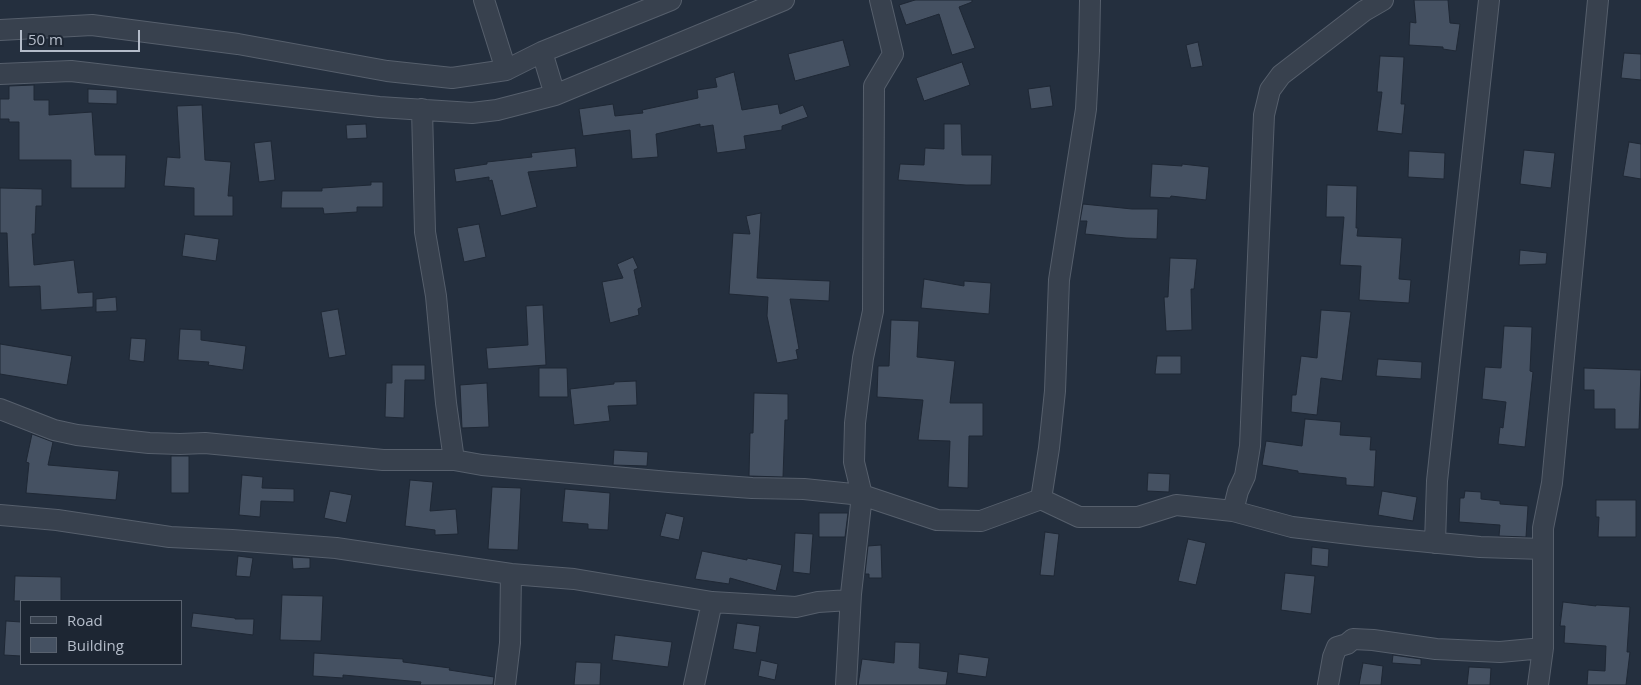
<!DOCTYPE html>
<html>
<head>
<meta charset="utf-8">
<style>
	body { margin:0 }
	#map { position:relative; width:1641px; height:685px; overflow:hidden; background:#242f3e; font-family:"Open Sans",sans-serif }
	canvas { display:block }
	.legend { position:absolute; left:20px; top:600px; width:162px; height:65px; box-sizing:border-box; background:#1d2633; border:1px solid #59626f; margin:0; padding:6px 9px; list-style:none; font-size:15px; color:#b4bcc9 }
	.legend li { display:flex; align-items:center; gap:10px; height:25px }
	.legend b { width:25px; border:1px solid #59626f }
	.scale { position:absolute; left:20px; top:30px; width:120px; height:22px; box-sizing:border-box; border:2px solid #b4bcc9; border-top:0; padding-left:6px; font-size:15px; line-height:18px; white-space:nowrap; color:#b4bcc9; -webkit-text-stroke:4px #1d2633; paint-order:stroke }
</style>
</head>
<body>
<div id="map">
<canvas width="1641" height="685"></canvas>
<ul class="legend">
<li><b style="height:6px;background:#38414e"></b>Road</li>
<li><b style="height:14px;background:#455162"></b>Building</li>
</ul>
<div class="scale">50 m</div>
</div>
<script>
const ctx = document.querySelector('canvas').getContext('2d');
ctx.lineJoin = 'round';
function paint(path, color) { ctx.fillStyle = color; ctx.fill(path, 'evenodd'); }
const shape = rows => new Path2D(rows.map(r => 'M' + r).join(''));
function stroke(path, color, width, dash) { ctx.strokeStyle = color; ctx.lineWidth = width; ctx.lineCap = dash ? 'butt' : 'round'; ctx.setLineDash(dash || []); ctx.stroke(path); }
const building = shape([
	[915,0,972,0,972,2,959,7,975,48,952,55,939,14,906,25,899,5,915,0],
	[1414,0,1448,0,1450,23,1460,24,1456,51,1443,49,1443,47,1409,45,1410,22,1416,23,1414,0],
	[843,40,850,66,795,81,788,54,843,40],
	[1198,42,1203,66,1191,68,1186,45,1198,42],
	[1624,53,1641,54,1641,80,1621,78,1624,53],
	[1380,56,1404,57,1401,104,1405,104,1402,134,1377,131,1382,92,1377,92,1380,56],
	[962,62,970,85,924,101,916,78,962,62],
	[734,72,742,110,778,104,780,114,803,105,808,117,782,126,782,130,744,136,746,149,717,153,713,125,700,127,700,124,656,134,658,157,632,159,630,130,583,136,579,109,613,104,615,116,643,113,642,110,698,98,697,90,717,87,715,78,734,72],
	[34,85,34,100,49,100,49,115,92,112,95,155,126,155,125,188,71,188,71,160,19,160,19,122,9,122,9,119,0,119,0,99,9,99,9,86,34,85],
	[1050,86,1053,106,1031,109,1028,89,1050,86],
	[88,89,117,90,117,104,88,103,88,89],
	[202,105,205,160,231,162,228,196,233,196,233,216,194,216,194,188,164,186,167,157,180,158,177,106,202,105],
	[366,124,367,138,347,139,346,125,366,124],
	[944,124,961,124,962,155,992,155,991,185,966,185,898,180,900,164,924,165,925,148,944,149,944,124],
	[271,141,275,180,259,182,254,143,271,141],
	[1629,142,1641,144,1641,179,1623,176,1629,142],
	[575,148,577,167,528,172,537,207,501,216,492,180,489,181,489,177,456,182,454,169,487,164,487,162,532,157,531,153,575,148],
	[1524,150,1555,153,1551,188,1520,184,1524,150],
	[1409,151,1445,153,1444,179,1408,177,1409,151],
	[1152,164,1182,166,1182,164,1209,167,1206,200,1171,196,1170,198,1150,197,1152,164],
	[371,182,383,182,383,207,357,207,357,212,324,214,323,208,281,208,282,191,322,191,322,188,371,185,371,182],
	[1327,185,1357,186,1356,228,1358,228,1357,236,1402,238,1399,279,1411,280,1409,303,1359,300,1361,266,1340,265,1344,217,1326,217,1327,185],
	[0,188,42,189,42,206,36,206,35,234,32,234,34,265,74,260,78,293,93,292,93,307,41,310,40,286,9,287,7,233,0,233,0,188],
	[1083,204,1132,209,1158,209,1157,239,1126,238,1085,234,1087,221,1080,221,1083,204],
	[761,213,757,278,830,281,829,301,790,299,799,349,796,350,798,359,777,363,767,316,768,297,729,294,733,233,750,234,746,216,761,213],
	[479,224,486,257,464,262,457,228,479,224],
	[185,234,219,239,216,261,182,256,185,234],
	[1520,250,1547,253,1546,264,1519,265,1520,250],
	[633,257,638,268,634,270,642,307,638,309,639,315,610,323,602,282,623,278,617,264,633,257],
	[1170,258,1197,259,1194,289,1191,289,1192,330,1166,331,1164,297,1168,297,1170,258],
	[924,279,964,286,964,281,991,283,989,314,921,308,924,279],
	[116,297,117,311,96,312,96,299,116,297],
	[543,305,546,365,488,369,486,348,528,345,526,306,543,305],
	[338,309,346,355,329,358,321,312,338,309],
	[1321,310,1351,312,1342,381,1321,378,1317,415,1291,412,1292,395,1296,395,1301,356,1317,358,1321,310],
	[891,320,919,321,917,357,955,361,950,403,983,403,983,436,969,436,968,488,948,487,950,441,918,440,923,400,877,397,878,366,889,366,891,320],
	[1504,326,1532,327,1530,371,1533,372,1525,447,1498,444,1500,427,1503,428,1506,402,1482,399,1485,367,1501,368,1504,326],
	[180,329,201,330,201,340,246,346,243,370,208,365,209,362,178,360,180,329],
	[131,338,146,339,144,362,129,360,131,338],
	[0,344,72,356,67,385,0,374,0,344],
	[1157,356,1181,356,1181,374,1155,374,1157,356],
	[1378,359,1422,362,1421,379,1376,376,1378,359],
	[392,365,425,365,425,380,405,380,404,418,385,417,386,383,392,383,392,365],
	[539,368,567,368,568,397,539,397,539,368],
	[1584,368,1641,370,1639,429,1615,429,1615,409,1594,409,1594,390,1584,390,1584,368],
	[636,381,637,405,608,406,610,421,574,425,570,389,614,384,614,382,636,381],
	[487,383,489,427,462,428,460,385,487,383],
	[754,393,788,394,788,420,785,420,783,477,749,476,750,433,753,433,754,393],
	[1305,419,1341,422,1340,435,1371,437,1370,450,1376,450,1374,487,1346,485,1346,478,1298,473,1298,471,1262,465,1266,441,1302,446,1305,419],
	[32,434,53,442,48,465,119,471,116,500,26,493,29,463,26,462,32,434],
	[614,450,648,452,647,466,613,465,614,450],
	[171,456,189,456,189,493,171,493,171,456],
	[1148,473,1170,474,1169,492,1147,491,1148,473],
	[242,475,263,477,262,488,294,489,294,502,261,501,260,517,239,515,242,475],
	[410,480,433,482,430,511,456,509,458,534,435,535,435,530,405,526,410,480],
	[492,487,521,488,518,550,488,549,492,487],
	[565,489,610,493,608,530,588,529,588,524,562,522,565,489],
	[330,491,352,495,346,523,324,518,330,491],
	[1382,491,1417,497,1413,521,1378,515,1382,491],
	[1465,491,1481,492,1481,499,1500,501,1500,504,1528,506,1526,537,1499,536,1500,525,1459,522,1460,498,1464,498,1465,491],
	[1596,500,1636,500,1636,537,1598,537,1599,517,1596,517,1596,500],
	[666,513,684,517,679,540,660,536,666,513],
	[819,513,848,513,845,537,819,537,819,513],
	[1045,532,1059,534,1054,576,1040,575,1045,532],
	[795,533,813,534,810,574,793,572,795,533],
	[1188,539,1206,543,1196,585,1178,581,1188,539],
	[881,545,882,578,869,578,869,574,865,574,868,546,881,545],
	[1312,547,1329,549,1328,567,1311,565,1312,547],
	[702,551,747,560,747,558,782,565,776,591,730,578,729,584,695,579,702,551],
	[238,556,253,558,250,577,236,576,238,556],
	[292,557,310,558,310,568,293,569,292,557],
	[1285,573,1315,576,1311,614,1281,610,1285,573],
	[15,576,61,577,61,601,14,601,15,576],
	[282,595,323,596,321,641,280,640,282,595],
	[1563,602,1596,606,1596,605,1630,607,1627,652,1630,652,1626,685,1587,685,1588,670,1605,671,1606,646,1564,643,1565,626,1560,626,1563,602],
	[193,613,235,618,235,619,254,619,253,635,191,627,193,613],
	[6,621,21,622,21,656,4,655,6,621],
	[737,623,760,626,756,653,733,649,737,623],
	[615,635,672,642,668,667,612,660,615,635],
	[895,642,920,643,919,668,948,672,946,685,858,685,862,659,894,663,895,642],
	[314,653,403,659,403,662,450,668,449,670,494,677,493,685,420,685,421,682,343,675,343,678,313,676,314,653],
	[959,654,989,658,986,677,957,673,959,654],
	[1393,655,1421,659,1421,665,1392,663,1393,655],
	[761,660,778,664,775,680,758,676,761,660],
	[576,662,601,663,600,685,574,685,576,662],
	[1363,663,1383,666,1381,685,1359,685,1363,663],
	[1469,667,1491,668,1490,685,1467,685,1469,667]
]);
const minor = shape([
	[484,0,506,70,542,52],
	[0,30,92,25,238,44,387,71,452,78,506,70],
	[0,74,71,71,379,107,472,113,497,110,555,95,784,0],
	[555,95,542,52,671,0],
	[422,109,425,232,436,296,446,403,454,460],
	[0,409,54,430,77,435,149,443,180,444,205,443,383,460,454,460,482,465,669,482,752,488,804,489,862,495,937,520,981,521,1041,499,1079,517,1138,517,1176,505,1233,511,1292,527,1367,536,1480,547,1543,549],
	[1041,499,1049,448,1055,391,1059,280,1086,109,1089,51,1090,0],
	[1233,511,1238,491,1245,476,1250,446,1264,115,1270,90,1281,75,1364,11,1383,0],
	[0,515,57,520,170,537,232,540,336,548,511,574,574,579,712,602,796,607,818,602,850,600],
	[1435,543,1437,481,1489,0],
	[505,685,510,643,511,574],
	[694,685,712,602],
	[846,685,851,594,862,495,854,462,855,423,863,358,873,311,874,86,893,54,880,0],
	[1328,685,1333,657,1337,647,1347,644,1353,639,1373,640,1436,649,1500,652,1543,648],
	[1538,685,1543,648,1543,528,1552,483,1598,0]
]);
paint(building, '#455162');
stroke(building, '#1f2835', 1);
stroke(minor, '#565f6c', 22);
stroke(minor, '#38414e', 20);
</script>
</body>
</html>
